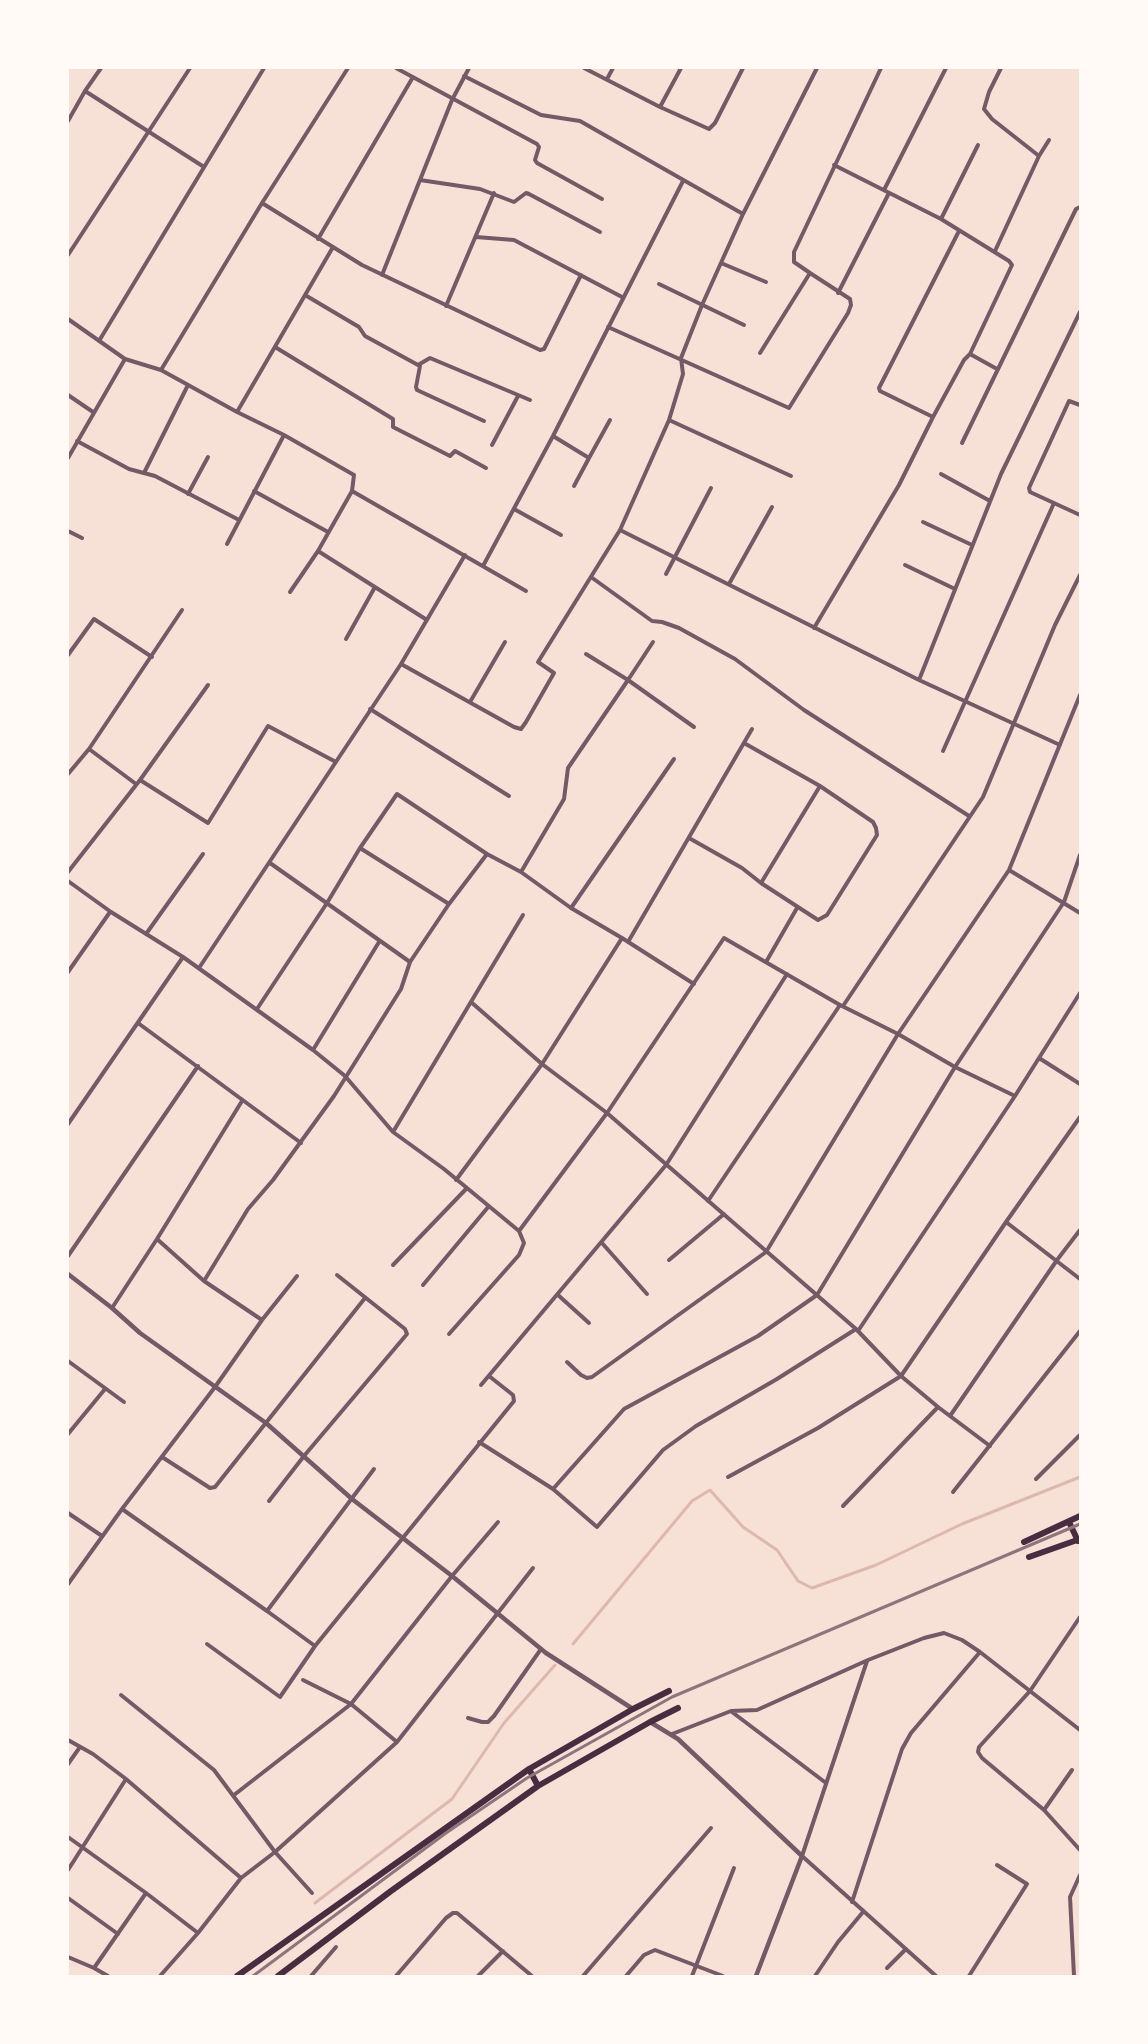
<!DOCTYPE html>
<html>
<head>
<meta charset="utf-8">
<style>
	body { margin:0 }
	#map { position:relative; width:1148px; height:2044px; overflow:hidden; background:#f7e1d7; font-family:"Source Serif 4",serif }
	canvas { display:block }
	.frame { position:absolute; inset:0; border:69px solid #fffaf5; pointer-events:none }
</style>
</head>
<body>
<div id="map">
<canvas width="1148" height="2044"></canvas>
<div class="frame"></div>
</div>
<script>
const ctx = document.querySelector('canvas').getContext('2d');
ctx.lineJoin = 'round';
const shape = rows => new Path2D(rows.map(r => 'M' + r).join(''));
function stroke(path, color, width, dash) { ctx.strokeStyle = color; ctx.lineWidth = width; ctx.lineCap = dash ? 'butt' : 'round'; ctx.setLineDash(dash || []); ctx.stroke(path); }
const stream = shape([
	[573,1644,692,1501,710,1490,743,1527,777,1550,798,1581,812,1588,876,1565,962,1524,1080,1477],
	[315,1903,452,1799,504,1723,555,1665]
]);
const minor = shape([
	[101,68,85,91,204,167],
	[396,68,537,144,539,147,535,160,537,163,602,199],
	[584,68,660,107,709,129,715,123,743,68],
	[1001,68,989,92,984,109,992,119,1039,156],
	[464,76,541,115,580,121,743,214],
	[607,79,613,68],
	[660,107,681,68],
	[68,121,85,91],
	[834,165,941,219,1009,261,1012,265,970,354,964,360,933,417,880,391,879,388,959,231],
	[420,180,480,189,514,202,526,193,529,194,600,232],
	[884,190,946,68],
	[262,203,362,265,540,350,544,349,581,275],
	[941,219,978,145],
	[476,237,514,240,622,297],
	[318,239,413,77],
	[995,251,1039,156,1049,140],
	[68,255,190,68],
	[721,263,766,282],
	[382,275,452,100,469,68],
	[659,284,744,325],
	[838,293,889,193],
	[305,295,359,327,365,336,418,365,430,358,530,400],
	[446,306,494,193],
	[68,319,125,359,161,370,237,412,284,435,354,475,352,491,318,551,290,592],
	[608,327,789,408,848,313,851,305,850,299,810,273],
	[99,341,264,68],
	[275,347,393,419,393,427,450,456,455,451,486,468],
	[760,353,810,273,794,262,794,252,881,68],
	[970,354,997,369],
	[420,366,416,387,417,390,484,421],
	[161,370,262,203,348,68],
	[68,395,93,412],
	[1080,405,1069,401,1029,488,1030,492,1080,515],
	[237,412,333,247],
	[669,420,791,476],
	[553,436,589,458,574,486],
	[77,441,129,469,155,476,239,520],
	[962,443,1076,209,1080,207],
	[492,445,518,396],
	[68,458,125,359],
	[589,458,610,420],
	[144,473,188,385],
	[941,474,990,501],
	[254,491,328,532],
	[352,491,526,591],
	[188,494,208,457],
	[514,509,561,535],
	[923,522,972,545],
	[620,530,919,680,1060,745],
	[68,531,82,538],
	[227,544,284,435],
	[318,551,427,620],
	[905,565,955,589],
	[483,566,553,436,683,181],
	[666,574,711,488],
	[591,577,652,621,662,622,679,628,735,659,804,710,969,816],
	[729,584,772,507],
	[814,628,899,485,933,417],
	[346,639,375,587],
	[586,654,628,680,653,642],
	[68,655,94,619,152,657],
	[401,664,514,727,521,729,526,722,554,673,538,662,620,530,669,420,683,374,681,358,702,305,743,214,817,68],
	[919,680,1001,474,1080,312],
	[470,702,505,642],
	[370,709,509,796],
	[744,743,820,786,873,822,876,828,877,835,827,915,818,920,761,883,820,786],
	[89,749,136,784],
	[943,751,1054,503],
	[68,774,89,749,182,610],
	[140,780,208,823,268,726,336,762],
	[689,838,742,868,761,883],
	[360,848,449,904],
	[270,863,410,962],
	[1009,870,1080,913],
	[68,872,140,780,208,685],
	[521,872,564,799,568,768,628,680,694,727],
	[68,881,111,912,183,957,313,1050,345,1076,393,1132,444,1169,519,1231,524,1243,519,1255,449,1334],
	[571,908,674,759],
	[146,934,203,854],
	[628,942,752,729],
	[766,962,797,908],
	[199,968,401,664,465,555],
	[68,972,110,912],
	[471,1002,542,1064,607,1113,856,1329,901,1376,938,1407,990,1446],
	[843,1006,983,797,1055,625,1080,575],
	[257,1009,327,903,360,848,397,794,487,854,521,872,571,908,622,938,694,984],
	[138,1023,301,1143],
	[313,1050,379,942],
	[1039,1058,1080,1084],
	[68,1124,183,957],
	[393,1132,523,915],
	[456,1180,542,1064,622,938],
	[708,1201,840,1005],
	[1006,1222,1080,1279],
	[519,1231,607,1113,724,938,840,1005,898,1034,955,1067,1015,1096],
	[157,1239,204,1281,262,1320],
	[602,1243,647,1294],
	[68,1256,198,1066],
	[669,1260,724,1214],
	[393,1265,466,1189],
	[204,1281,248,1209,273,1180,334,1096,401,989,410,962,449,904,487,854],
	[423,1285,489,1206],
	[558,1295,589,1323],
	[112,1308,157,1239,242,1101],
	[858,1331,1015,1096,1080,993],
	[68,1361,124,1402],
	[567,1362,581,1375,587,1378,592,1377,766,1252,898,1034,1009,870,1080,695],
	[481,1385,666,1165,787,974],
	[950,1416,1057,1260,1080,1230],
	[68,1434,105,1389],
	[479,1442,553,1489,597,1527,663,1450,696,1426,777,1379,856,1329],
	[162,1457,210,1488,215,1487,365,1298],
	[728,1477,818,1428,901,1376,1006,1222,1080,1117],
	[1036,1479,1080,1435],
	[553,1489,624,1409,758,1336,817,1295,955,1067,1064,902,1080,855],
	[953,1492,1080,1331],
	[269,1501,304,1456,407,1334,405,1329,337,1275],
	[843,1506,938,1407],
	[122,1509,267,1611,374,1469],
	[68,1513,102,1536],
	[68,1584,122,1509,215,1387,262,1320,297,1276],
	[267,1611,315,1646],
	[1080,1617,1030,1691,979,1747,978,1752,982,1758,1044,1810,1080,1850],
	[207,1644,280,1697,315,1646,514,1401,513,1395,489,1376],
	[867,1661,802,1856,936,1976],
	[303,1680,351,1704,397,1742],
	[121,1695,214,1770,275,1852,312,1893],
	[732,1712,826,1783],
	[468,1718,482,1722,488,1722,494,1716,541,1649],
	[672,1734,731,1711,757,1710,868,1660,924,1638,944,1633,962,1640,980,1652,1080,1730],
	[68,1740,93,1754,126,1779,241,1878],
	[68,1764,80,1747],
	[234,1795,351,1704,452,1576,498,1522],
	[1044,1810,1072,1770],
	[68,1837,146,1893,198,1933],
	[68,1870,126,1779],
	[68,1898,118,1934],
	[852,1902,902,1749,911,1733,980,1652],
	[68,1957,94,1968,108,1976],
	[94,1968,146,1893],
	[887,1968,906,1949],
	[160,1976,198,1933,241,1878,275,1852,397,1742,533,1568],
	[311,1976,336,1947],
	[396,1976,446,1918,453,1913,457,1913,532,1976],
	[478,1976,503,1951],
	[583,1976,711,1828],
	[626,1976,644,1955,655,1950,723,1976],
	[692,1976,734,1868],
	[815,1976,838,1942,863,1912],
	[969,1976,1027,1884,997,1865],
	[1074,1976,1070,1897,1080,1875]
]);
const tertiary = shape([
	[68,1274,112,1308,140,1333,266,1423,352,1499,452,1576,546,1653,633,1709],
	[650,1722,678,1739,802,1856,756,1976]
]);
const primary = shape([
	[1069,1522,1078,1541],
	[1024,1542,1080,1516],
	[1029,1557,1080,1539],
	[529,1769,538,1786],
	[237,1976,529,1769,633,1709,669,1691],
	[278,1976,391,1891,538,1786,650,1722,678,1708]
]);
const rail = shape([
	[253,1976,446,1833,527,1778,672,1697,1080,1524]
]);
stroke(stream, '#dcb8b0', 3);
stroke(minor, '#755966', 4);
stroke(tertiary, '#755966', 4.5);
stroke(primary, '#4a2c40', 6);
stroke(rail, '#8f747c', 3);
</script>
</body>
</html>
